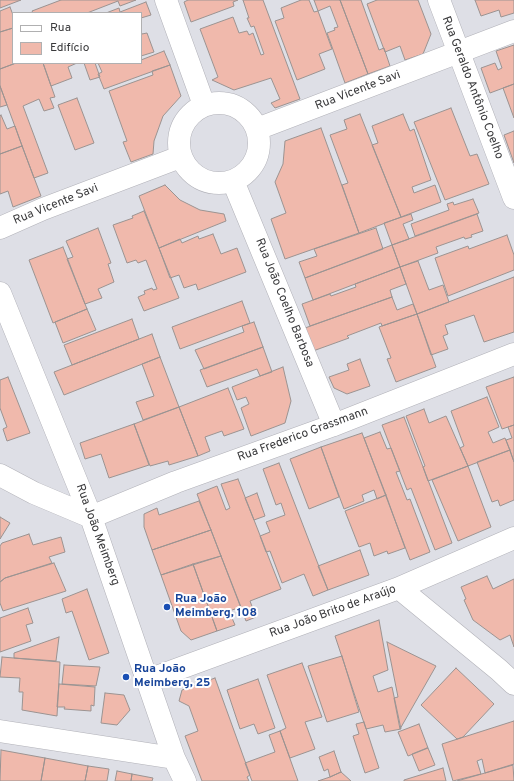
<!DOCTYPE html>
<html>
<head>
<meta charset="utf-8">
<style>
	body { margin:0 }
	#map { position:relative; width:514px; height:781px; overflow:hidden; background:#dedfe6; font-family:Overpass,sans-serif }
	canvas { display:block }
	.legend { position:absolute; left:12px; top:12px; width:130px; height:52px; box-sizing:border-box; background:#fff; border:1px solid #b0b0b1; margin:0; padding:5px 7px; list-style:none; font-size:12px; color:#39393b }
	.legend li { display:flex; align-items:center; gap:8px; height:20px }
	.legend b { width:20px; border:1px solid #b0b0b1 }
</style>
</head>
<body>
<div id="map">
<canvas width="514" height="781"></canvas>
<ul class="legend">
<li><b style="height:5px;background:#fff"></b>Rua</li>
<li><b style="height:11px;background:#f0b9ac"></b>Edifício</li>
</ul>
</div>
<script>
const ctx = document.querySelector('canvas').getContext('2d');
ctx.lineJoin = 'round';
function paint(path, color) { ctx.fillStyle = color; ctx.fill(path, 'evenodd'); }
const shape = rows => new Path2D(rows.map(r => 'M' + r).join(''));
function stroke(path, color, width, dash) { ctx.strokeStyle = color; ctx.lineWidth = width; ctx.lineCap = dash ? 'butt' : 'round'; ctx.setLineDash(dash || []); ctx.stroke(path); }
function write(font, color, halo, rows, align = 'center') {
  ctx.font = font + ' Overpass,sans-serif'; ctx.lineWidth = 4; ctx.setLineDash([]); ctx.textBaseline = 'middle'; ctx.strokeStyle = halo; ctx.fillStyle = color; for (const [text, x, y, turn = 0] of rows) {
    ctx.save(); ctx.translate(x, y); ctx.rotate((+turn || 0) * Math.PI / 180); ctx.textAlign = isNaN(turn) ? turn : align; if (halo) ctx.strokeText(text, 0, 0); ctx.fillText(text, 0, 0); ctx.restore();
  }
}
const building = shape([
	[0,0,21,0,0,8,0,0],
	[61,0,136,0,120,6,118,1,87,13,33,13,32,11,61,0],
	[188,0,238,0,233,2,234,6,191,22,184,2,188,0],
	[243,0,263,0,300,99,275,108,271,103,280,99,271,78,234,90,212,80,218,77,200,29,233,17,239,33,247,31,249,35,253,33,261,55,264,54,254,26,251,27,247,18,249,18,243,0],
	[301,0,309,0,314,12,318,11,332,49,319,54,325,69,297,80,275,21,284,18,281,8,301,0],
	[314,0,340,0,368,74,345,83,327,33,335,30,334,28,338,27,330,6,318,11,314,0],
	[340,0,361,0,379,50,384,48,390,66,368,74,340,0],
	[377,0,418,0,431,34,423,54,405,60,400,46,385,52,367,4,377,0],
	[475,0,514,0,514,13,501,17,499,10,481,16,475,0],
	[146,2,151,15,141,18,141,13,106,13,119,8,120,12,146,2],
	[10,7,13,15,13,28,0,32,0,11,10,7],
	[13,28,13,63,16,63,0,69,0,32,13,28],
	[141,32,142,34,147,33,154,52,141,56,141,32],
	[514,45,514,84,490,93,481,68,495,63,498,70,502,68,496,51,514,45],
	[164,51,170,65,104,89,98,74,102,72,98,63,141,63,141,60,164,51],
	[16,63,43,63,55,97,50,98,54,108,44,111,39,99,23,106,48,173,34,178,0,86,0,69,16,63],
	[43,63,77,63,68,67,72,78,51,86,43,63],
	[84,63,95,63,100,77,90,80,84,63],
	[170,65,181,96,163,116,154,141,153,154,131,162,123,142,127,141,109,91,153,75,152,71,170,65],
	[514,84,514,118,503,88,514,84],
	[0,86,7,105,0,107,0,86],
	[77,98,94,143,75,150,58,105,77,98],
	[451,108,470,156,477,154,489,184,445,200,414,122,451,108],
	[360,114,401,217,359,233,342,185,348,183,330,135,347,129,344,120,360,114],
	[403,114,410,131,414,129,431,180,412,187,414,193,435,185,441,202,401,217,372,145,378,143,372,126,403,114],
	[1,115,7,129,15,126,22,146,0,154,0,116,1,115],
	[321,128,359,233,285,259,271,219,286,213,275,182,283,164,285,141,321,128],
	[514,131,514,163,504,135,514,131],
	[22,146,41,196,13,207,8,191,0,194,0,154,22,146],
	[165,185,180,200,200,210,224,214,226,221,159,248,139,196,165,185],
	[473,199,479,213,415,236,411,224,449,210,447,204,453,202,454,205,473,199],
	[144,211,179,298,144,311,138,297,145,294,144,291,152,288,153,290,157,289,146,260,138,263,136,260,127,263,113,225,133,218,132,216,144,211],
	[411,214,413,220,403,224,409,239,392,245,384,223,411,214],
	[477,214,483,231,471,235,472,237,465,239,464,237,436,247,438,253,400,267,392,245,477,214],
	[98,228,111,263,108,264,114,282,98,289,102,298,85,304,67,259,73,257,66,241,98,228],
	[376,228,383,249,305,278,299,262,317,256,314,249,376,228],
	[213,234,221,254,237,248,246,272,198,290,196,284,184,288,179,275,170,278,159,248,180,239,182,243,198,236,199,239,213,234],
	[507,235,514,255,514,270,448,296,435,258,468,246,469,249,507,235],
	[392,245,400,267,313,300,305,278,392,245],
	[63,247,87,309,53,323,29,260,63,247],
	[418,261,429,290,443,285,449,302,417,314,400,267,418,261],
	[400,267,406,284,390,290,392,297,310,326,302,304,330,294,331,296,356,287,355,284,400,267],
	[514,277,514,332,484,342,474,315,445,325,448,334,443,336,448,349,431,355,417,314,514,277],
	[392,297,397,310,413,304,417,314,382,326,381,323,347,336,349,338,313,351,305,328,392,297],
	[242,301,250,323,180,349,172,327,242,301],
	[87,309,96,330,63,343,55,322,87,309],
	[417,314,436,367,396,382,387,359,391,358,379,327,417,314],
	[132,319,139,339,72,365,64,345,132,319],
	[254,322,263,347,204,369,195,350,244,332,242,326,254,322],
	[152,334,160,357,64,395,54,372,152,334],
	[263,347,272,372,260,376,257,369,207,387,200,370,263,347],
	[160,357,179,407,143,420,136,402,154,396,142,364,160,357],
	[360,359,370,386,347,394,334,388,329,377,349,370,347,364,360,359],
	[283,367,291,401,285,423,251,436,241,408,249,404,246,397,237,400,232,387,283,367],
	[8,377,30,433,7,441,3,429,7,427,0,408,0,380,8,377],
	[514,377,514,425,502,429,486,387,514,377],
	[228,388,244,429,224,436,222,431,205,437,210,451,198,456,179,407,228,388],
	[487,397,499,427,488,432,493,443,505,438,510,450,468,466,460,448,464,446,451,411,487,397],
	[179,407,198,456,169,465,168,461,150,466,134,424,179,407],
	[424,409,429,423,446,416,468,466,428,481,423,467,425,466,406,416,424,409],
	[404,417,452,543,435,550,411,488,407,490,382,425,404,417],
	[134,424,149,465,109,478,101,454,85,459,80,443,134,424],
	[514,425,514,462,506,440,512,438,508,427,514,425],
	[380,432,387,449,391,448,400,471,396,472,407,500,410,499,430,552,410,560,364,438,380,432],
	[362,433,386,495,377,499,374,490,362,495,364,501,344,509,321,447,362,433],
	[321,447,339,497,309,509,290,459,321,447],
	[510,450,514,462,514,500,500,506,498,500,492,502,477,462,510,450],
	[279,463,328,590,313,596,304,574,282,583,270,551,266,552,260,536,270,532,266,522,285,515,281,503,276,505,263,469,279,463],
	[468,466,491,527,458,541,432,480,468,466],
	[238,479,281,589,250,601,256,617,246,621,197,494,217,486,226,510,230,508,221,484,238,479],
	[257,493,265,516,254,520,245,498,257,493],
	[386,495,405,548,388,554,387,551,374,556,370,543,359,547,345,511,386,495],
	[199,501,211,530,152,550,144,527,144,514,157,508,159,515,199,501],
	[0,517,10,523,0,539,0,517],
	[211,530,221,556,161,575,152,550,211,530],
	[29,534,33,545,61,537,65,552,49,557,52,563,5,578,0,582,0,546,2,543,29,534],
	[360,550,369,575,328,590,318,566,360,550],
	[221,556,241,607,229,611,235,625,217,631,193,564,221,556],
	[54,563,66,591,3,611,0,603,0,582,5,578,54,563],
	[193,564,217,631,191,640,181,631,161,575,193,564],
	[487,576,493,589,514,579,514,647,510,635,500,640,473,620,464,600,466,599,461,587,487,576],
	[87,589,109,653,89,660,72,611,66,613,62,599,87,589],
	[28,608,33,623,26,625,31,641,0,652,0,618,28,608],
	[379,620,388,670,373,676,378,692,392,687,401,729,385,732,383,725,366,729,335,636,379,620],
	[59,637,56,661,14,658,14,653,59,637],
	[387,642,436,666,400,729,394,698,398,697,387,642],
	[342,656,359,712,327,722,308,666,342,656],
	[2,657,60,662,57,716,22,710,23,692,19,692,20,678,0,677,2,657],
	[302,663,322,717,305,722,315,749,290,758,280,731,286,728,267,675,302,663],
	[64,665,100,667,96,686,62,684,64,665],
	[456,668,494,704,463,737,457,739,421,705,456,668],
	[215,678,250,775,247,777,249,781,202,781,185,736,198,731,189,706,179,701,182,690,215,678],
	[258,679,275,728,258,734,254,724,240,729,227,690,258,679],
	[59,684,95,687,94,706,91,705,91,711,64,709,65,707,57,707,59,684],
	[105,693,124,695,130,710,117,725,101,723,105,693],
	[514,721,514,764,485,773,482,759,477,761,481,774,453,781,442,744,514,721],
	[364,722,379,768,365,773,353,736,359,734,356,724,364,722],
	[419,724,428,748,408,756,398,732,419,724],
	[280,731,298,781,252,781,245,763,275,752,269,735,280,731],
	[427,748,428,748,435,765,419,771,412,754,427,748],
	[1,750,45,758,41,781,0,781,1,750],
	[334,751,341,772,330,777,328,769,324,771,319,757,334,751],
	[45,758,88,766,85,781,41,781,45,758],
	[513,765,514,781,457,781,513,765],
	[88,766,109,769,107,781,85,781,88,766],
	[443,768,446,781,404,781,404,780,443,768],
	[117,771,132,774,131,781,115,781,117,771],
	[341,772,351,781,318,781,330,777,341,772],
	[132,774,153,778,152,781,131,781,132,774]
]);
const street = shape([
	[166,0,204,105],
	[439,0,514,198],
	'179 143a40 40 0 1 1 80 0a40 40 0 1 1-80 0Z',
	[257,129,514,31],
	[233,181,334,425],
	[0,228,43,209,180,157],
	[0,293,91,517,174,758,185,781],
	[0,475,34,493,91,517,176,482,334,425,514,354],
	[399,588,499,670,514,684],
	[148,680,399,588,514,538],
	[0,731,174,758]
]);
const markers = [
	[167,607,4,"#1a4fb4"],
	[126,677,4,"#1a4fb4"]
];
const streetNames = [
	["Rua Geraldo Antônio Coelho",472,88,69],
	["Rua Vicente Savi",358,91,-21],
	["Rua Vicente Savi",56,205,-22],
	["Rua João Coelho Barbosa",284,303,68],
	["Rua Frederico Grassmann",303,435,-20],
	["Rua João Meimberg",97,535,70],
	["Rua João Brito de Araújo",333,612,-20]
];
const transitNames = [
	["Rua João",175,600],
	["Meimberg, 108",175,614],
	["Rua João",134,670],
	["Meimberg, 25",134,684]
];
paint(building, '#f0b9ac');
stroke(building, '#9b9391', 1);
stroke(street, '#b1b1b8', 23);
stroke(street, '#fff', 22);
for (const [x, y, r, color] of markers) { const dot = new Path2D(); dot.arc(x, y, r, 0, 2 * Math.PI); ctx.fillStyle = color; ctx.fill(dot); stroke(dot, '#fff', 1.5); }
write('12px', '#39393b', '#fff', streetNames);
write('bold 12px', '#164399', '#fff', transitNames, 'left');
</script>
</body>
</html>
